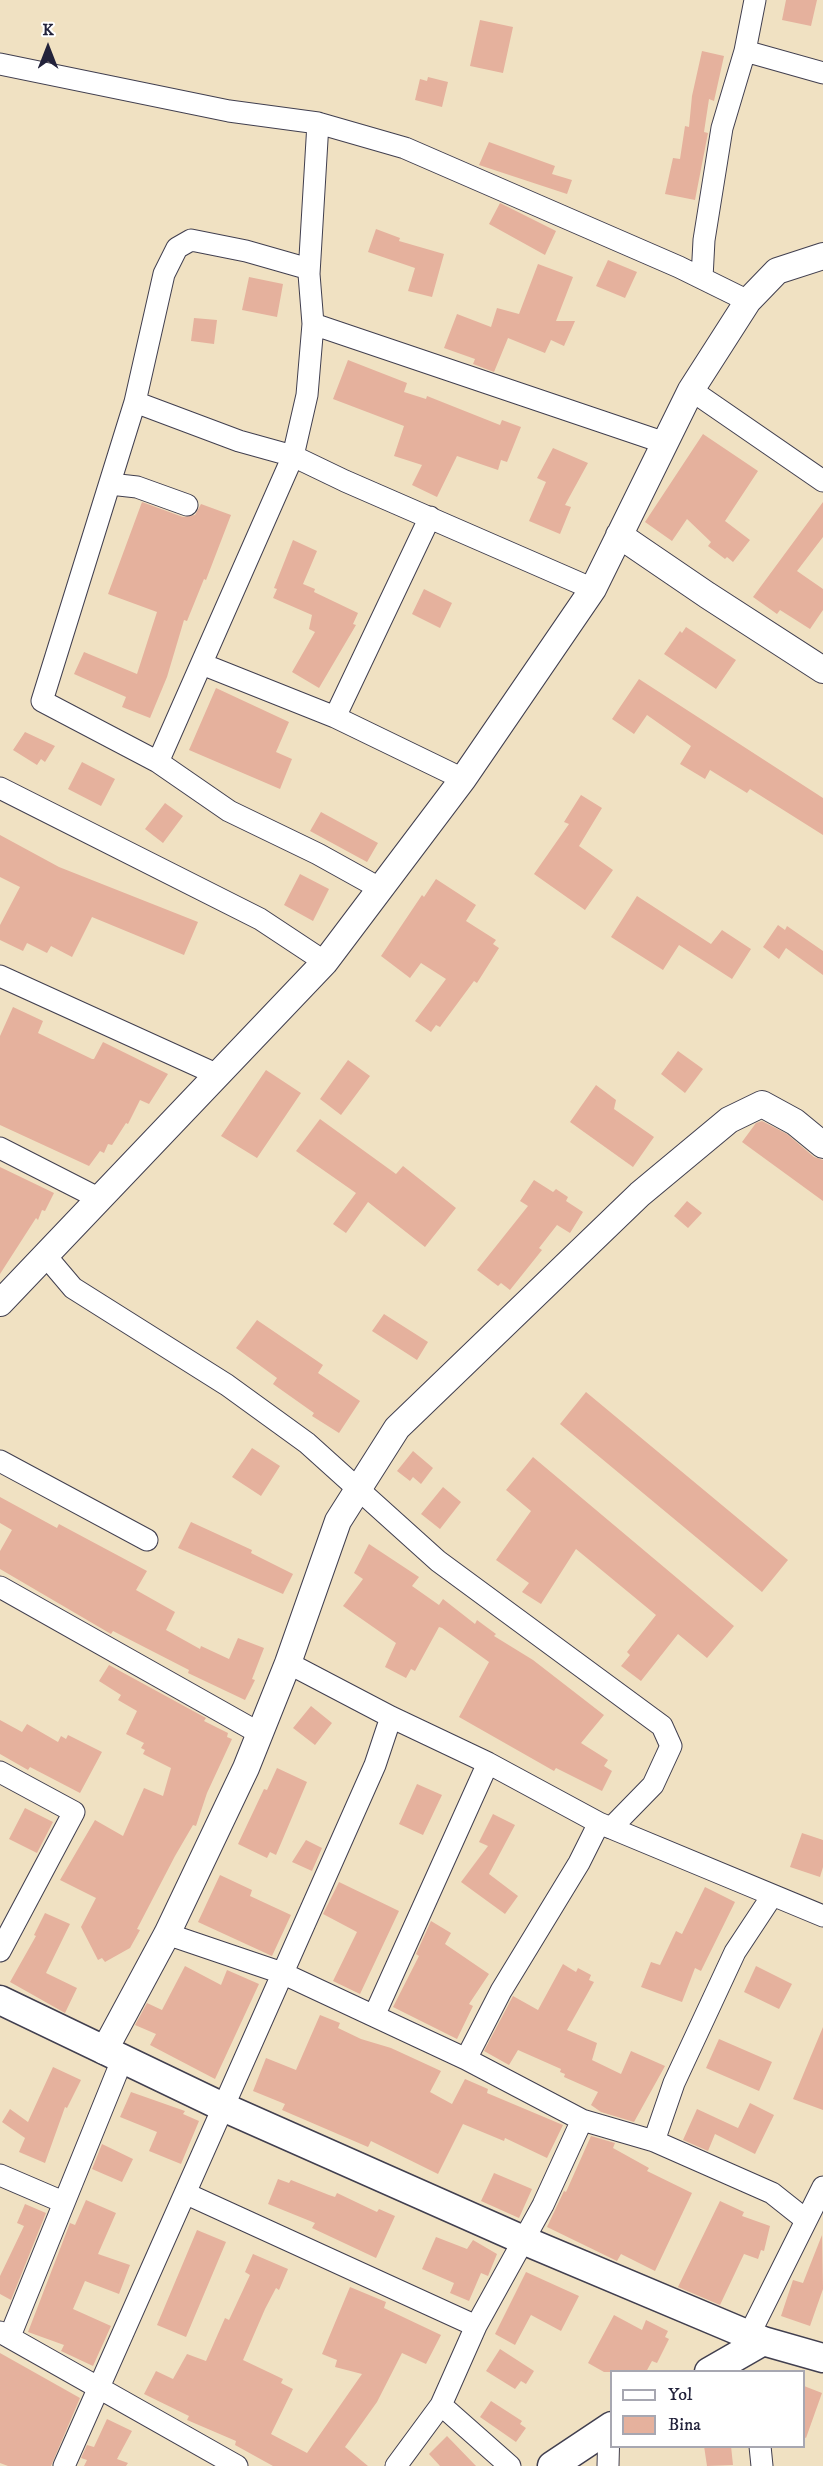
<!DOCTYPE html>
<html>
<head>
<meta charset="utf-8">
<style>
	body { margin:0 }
	#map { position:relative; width:823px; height:2466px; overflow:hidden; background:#f0e1c2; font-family:"IM FELL DW Pica",serif }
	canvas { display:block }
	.legend { position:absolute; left:610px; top:2370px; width:195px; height:78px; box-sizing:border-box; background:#fff; border:2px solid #a7a7b1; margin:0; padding:8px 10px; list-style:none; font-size:18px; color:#22223b }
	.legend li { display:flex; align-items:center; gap:12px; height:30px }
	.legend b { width:30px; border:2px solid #a7a7b1 }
	.north { position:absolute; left:18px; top:18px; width:60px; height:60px; -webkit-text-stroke:4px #fff; paint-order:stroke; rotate:0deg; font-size:16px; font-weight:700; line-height:24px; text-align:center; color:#22223b }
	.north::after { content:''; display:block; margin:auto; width:21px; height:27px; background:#22223b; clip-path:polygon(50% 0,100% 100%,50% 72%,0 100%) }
</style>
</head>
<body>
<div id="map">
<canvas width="823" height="2466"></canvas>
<ul class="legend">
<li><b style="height:8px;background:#fff"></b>Yol</li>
<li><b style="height:16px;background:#e5b19d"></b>Bina</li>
</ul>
<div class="north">K</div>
</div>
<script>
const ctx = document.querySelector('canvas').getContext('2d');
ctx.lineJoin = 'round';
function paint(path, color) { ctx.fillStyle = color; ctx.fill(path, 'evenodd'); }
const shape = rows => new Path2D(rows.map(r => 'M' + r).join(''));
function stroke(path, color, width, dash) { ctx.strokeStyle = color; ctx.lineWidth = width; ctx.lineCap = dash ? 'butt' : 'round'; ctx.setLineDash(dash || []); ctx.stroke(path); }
const building = shape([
	[786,0,817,0,811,26,782,20],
	[480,20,513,27,503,73,470,66],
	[702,51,724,56,714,101,709,99,704,132,708,133,695,200,665,194,673,158,680,159,685,126,689,127,692,96],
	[428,77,448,82,442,107,415,100,420,79,427,81],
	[489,142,555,166,552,174,572,180,567,194,479,165],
	[500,203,556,231,545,255,489,224],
	[376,229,400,238,399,241,444,254,432,297,408,291,415,268,368,252],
	[608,260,637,272,625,298,596,286],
	[538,264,573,277,556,321,575,321,564,346,551,340,545,353,508,338,494,372,473,364,475,359,444,348,457,314,491,327,497,308,519,314],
	[249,277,283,284,277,317,242,310],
	[194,318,217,320,214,344,191,341],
	[348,360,407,383,404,392,426,399,427,396,500,425,502,420,521,427,507,462,501,460,498,470,457,456,437,497,412,485,422,465,394,456,404,426,333,399],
	[703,434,758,471,725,521,750,540,733,562,727,557,725,559,708,546,711,542,687,519,672,541,645,522],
	[553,448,588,463,565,505,571,507,560,534,529,521,546,482,537,478],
	[142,502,183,517,195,515,201,504,231,515,206,580,204,579,187,621,184,620,167,677,150,718,122,707,126,697,74,674,84,652,137,674,157,612,108,594],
	[823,502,823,537,797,571,823,589,823,610,810,629,780,610,777,614,753,597],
	[293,540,317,551,303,584,315,589,314,592,358,613,353,624,356,625,319,688,292,672,315,632,309,629,312,615,273,598,277,589,274,588],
	[424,589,452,603,440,628,412,614],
	[686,627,736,660,716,689,664,654,680,631,682,633],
	[639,679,823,798,823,835,750,789,747,793,710,770,705,779,680,764,691,746,647,715,634,734,612,719],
	[216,688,289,722,276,752,292,759,280,789,189,750],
	[25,732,55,746,45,762,41,759,37,765,13,750],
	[82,762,115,779,101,806,68,789],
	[581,795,602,808,579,846,613,870,585,910,534,874,569,824,564,822],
	[165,803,183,816,163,843,145,829],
	[321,812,378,843,367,862,310,831],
	[0,835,59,867,198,922,184,955,92,917,72,957,51,946,47,953,27,943,23,951,0,940,0,925,20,887,0,877],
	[300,874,329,889,313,921,284,905],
	[436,879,476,905,466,921,496,940,493,944,499,948,477,983,474,981,440,1027,436,1025,431,1032,415,1021,446,979,421,963,410,978,381,956,422,895,424,897],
	[637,896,711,944,722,930,751,949,732,979,679,945,663,970,611,937],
	[778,925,785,930,787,926,823,951,823,975,786,948,779,959,763,947],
	[13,1007,43,1021,38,1033,92,1059,94,1059,103,1042,168,1074,149,1104,140,1100,128,1124,126,1123,112,1145,108,1144,104,1153,100,1151,89,1166,0,1125,0,1036],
	[678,1051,703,1069,685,1093,661,1074],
	[348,1060,370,1076,341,1115,320,1099],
	[266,1070,301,1093,257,1158,221,1136],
	[596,1085,616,1100,614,1109,654,1137,633,1167,570,1122],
	[320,1119,396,1174,403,1166,456,1208,425,1247,368,1202,346,1233,333,1224,356,1193,296,1151],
	[762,1121,787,1134,814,1157,823,1160,823,1201,742,1142,756,1123],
	[0,1167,54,1193,45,1211,42,1210,38,1220,36,1218,0,1274],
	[534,1180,553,1192,556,1189,568,1197,566,1201,583,1212,570,1233,557,1225,539,1248,542,1250,510,1290,501,1283,498,1286,477,1270,528,1206,520,1201],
	[687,1201,702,1213,688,1228,674,1216],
	[384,1314,428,1342,417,1360,372,1331],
	[257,1320,323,1365,318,1373,360,1401,339,1433,312,1416,314,1413,273,1384,277,1378,236,1348],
	[586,1392,788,1560,762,1592,560,1424],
	[252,1448,280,1466,261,1496,232,1477],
	[413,1451,433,1468,421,1484,413,1477,410,1481,397,1471],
	[533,1457,734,1626,707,1658,678,1634,641,1681,621,1666,630,1655,627,1652,656,1615,576,1549,541,1604,522,1592,529,1583,496,1560,531,1511,506,1490],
	[443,1487,461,1502,440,1529,421,1514],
	[0,1497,57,1528,59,1524,147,1571,136,1590,175,1612,166,1630,200,1649,201,1646,229,1659,238,1638,264,1648,252,1679,255,1680,245,1700,188,1673,189,1670,113,1631,111,1634,0,1569,0,1551,12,1530,0,1523],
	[191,1522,252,1550,251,1553,293,1574,283,1594,178,1548],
	[369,1544,419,1577,412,1586,439,1605,443,1599,475,1624,477,1620,496,1634,494,1636,533,1660,604,1715,581,1743,608,1760,604,1766,612,1771,602,1791,556,1768,554,1771,459,1717,489,1662,442,1628,439,1627,415,1671,411,1669,406,1678,385,1667,396,1643,343,1606,363,1579,354,1573],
	[109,1665,206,1718,204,1721,228,1733,227,1737,232,1739,207,1793,196,1826,193,1825,175,1856,137,1929,140,1930,130,1948,105,1962,102,1958,98,1960,81,1927,96,1898,60,1880,95,1820,123,1836,144,1788,163,1796,171,1768,143,1754,145,1750,141,1748,144,1743,126,1734,137,1711,118,1700,121,1695,99,1681],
	[311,1706,332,1723,315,1745,293,1728],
	[0,1720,22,1732,27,1724,58,1742,61,1736,66,1739,68,1735,102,1752,80,1793,30,1767,28,1770,0,1754],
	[277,1768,307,1782,276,1855,270,1852,267,1858,238,1844,264,1789,267,1790],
	[417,1784,442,1795,423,1835,399,1824],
	[25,1808,53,1822,37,1853,9,1839],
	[493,1814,515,1825,489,1874,518,1896,505,1914,461,1882,488,1846,479,1842],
	[802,1833,823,1840,823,1867,820,1877,790,1867],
	[306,1840,322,1848,312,1871,292,1862],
	[220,1875,252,1890,250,1896,291,1915,272,1956,198,1922],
	[339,1882,399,1911,360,1994,333,1981,357,1932,323,1914],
	[705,1887,735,1902,701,1971,695,1968,682,2002,641,1987,651,1962,660,1965,676,1931,682,1934],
	[45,1913,70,1924,46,1973,77,1988,65,2013,10,1982,36,1936,34,1935],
	[431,1921,451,1933,445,1944,489,1974,469,2004,473,2006,457,2039,393,2007,419,1956,416,1954],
	[563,1964,576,1972,578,1968,591,1975,589,1980,594,1982,567,2030,597,2043,592,2060,621,2074,631,2051,665,2066,634,2122,601,2112,591,2105,598,2092,564,2077,565,2074,560,2072,561,2069,518,2050,509,2065,484,2051,513,1996,538,2010],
	[185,1966,221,1985,227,1970,259,1984,215,2079,150,2045,156,2034,135,2025,147,2003,162,2010],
	[756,1966,792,1984,779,2009,744,1992],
	[320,2015,340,2023,338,2028,361,2039,391,2048,441,2071,430,2092,452,2104,465,2079,488,2089,487,2093,563,2125,547,2158,505,2138,504,2141,463,2124,438,2174,371,2141,368,2147,282,2110,285,2104,253,2091,266,2058,296,2070],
	[823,2027,823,2110,793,2099],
	[719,2039,772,2062,759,2091,706,2068],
	[53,2067,81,2080,67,2108,65,2107,45,2163,19,2152,25,2138,2,2122,10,2109,28,2122],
	[131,2092,185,2111,183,2114,199,2121,181,2164,149,2151,157,2132,120,2117],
	[750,2103,774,2115,755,2154,715,2134,708,2151,683,2140,697,2109,738,2128],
	[591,2136,615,2143,613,2148,649,2168,647,2171,692,2193,655,2271,621,2254,617,2261,547,2227,564,2191,566,2192],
	[102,2144,133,2159,122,2182,92,2169],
	[494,2173,532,2189,519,2218,481,2201],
	[278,2179,289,2183,291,2180,329,2195,335,2197,337,2193,377,2212,379,2209,395,2216,376,2258,312,2228,315,2223,268,2204],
	[86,2200,116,2213,98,2254,130,2265,119,2294,85,2281,73,2309,111,2326,93,2366,61,2351,64,2345,28,2332,70,2223,75,2225],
	[720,2201,744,2212,742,2216,770,2226,764,2251,761,2250,758,2259,744,2254,720,2305,678,2287],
	[25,2204,46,2213,11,2300,0,2294,0,2276,24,2226,17,2223],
	[197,2230,226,2242,186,2337,157,2325],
	[822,2235,823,2289,810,2326,781,2316,793,2280,803,2283],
	[436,2237,467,2249,473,2240,497,2254,488,2276,481,2273,469,2301,450,2293,454,2283,422,2269],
	[253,2254,288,2269,279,2290,276,2288,265,2309,243,2360,283,2379,281,2383,293,2389,271,2434,307,2453,362,2374,335,2367,337,2360,322,2354,350,2287,386,2302,384,2308,441,2335,426,2364,402,2353,377,2402,345,2447,368,2466,273,2466,235,2445,236,2441,187,2420,189,2416,144,2394,156,2371,173,2379,187,2354,206,2361,225,2318,229,2320,250,2275,245,2272],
	[526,2272,579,2296,561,2331,531,2315,515,2345,495,2334],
	[614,2315,642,2330,646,2320,668,2331,665,2337,669,2339,657,2363,652,2361,646,2372,604,2372,588,2363],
	[500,2349,534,2371,526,2384,521,2381,515,2389,486,2371],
	[0,2353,80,2398,51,2466,8,2466,0,2463],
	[804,2386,822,2393,806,2438,804,2437],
	[491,2401,522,2421,520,2424,526,2428,516,2442,480,2417],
	[107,2419,132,2431,117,2459,128,2463,126,2466,84,2466,87,2460,81,2458,87,2445,94,2447],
	[447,2436,476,2466,440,2466,429,2454],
	[704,2446,731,2446,733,2465,707,2466]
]);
const minor = shape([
	[745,51,823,73],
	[0,64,229,111,318,123,405,148,679,267,748,301],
	[309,269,246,251,191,240,177,248,164,274,135,402,42,701,158,762,229,811,318,854,381,889],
	[702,278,704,240,722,128,745,51,755,0],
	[313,324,665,443],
	[691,390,823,481],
	[135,402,239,441,293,456,345,481,593,589],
	[110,484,137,487,187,505],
	[202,664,335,717,463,779],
	[335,717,430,517],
	[158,762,293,456,307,395,313,324,309,274,318,123],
	[0,788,260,919,325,962],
	[0,976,218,1075],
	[0,1148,100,1199],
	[45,1255,73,1288,227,1385,307,1443,438,1561,662,1726,671,1746,653,1785,611,1828],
	[0,1461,147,1540],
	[0,1587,259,1733],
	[288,1663,391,1717,488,1763,599,1823,823,1916],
	[0,1772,74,1812,0,1951],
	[167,1934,282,1973,466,2059,582,2120,654,2141,772,2193,806,2220],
	[374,2016,488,1763],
	[466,2059,501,1991,579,1863,599,1823],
	[654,2141,674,2083,735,1952,772,1896],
	[0,2175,63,2202],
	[187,2194,476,2326],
	[0,2332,237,2466],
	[749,2335,823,2187],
	[10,2336,122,2060],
	[441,2405,510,2466],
	[760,2446,762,2466],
	[64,2466,375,1765,391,1717],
	[396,2466,441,2405,476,2326,543,2205,582,2120],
	[608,2466,609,2427]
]);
const tertiary = shape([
	[619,535,707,595,823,670],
	[0,1303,325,962,463,779,593,589,691,390,748,301,777,271,823,256],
	[104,2051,167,1934,246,1768,288,1663,338,1521,397,1428,640,1194,729,1120,762,1104,795,1122,823,1145]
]);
const secondary = shape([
	[0,2000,223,2107,523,2240,763,2341,823,2358],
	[709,2372,763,2341],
	[552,2466,612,2426]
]);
paint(building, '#e5b19d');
stroke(minor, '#413f4f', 23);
stroke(tertiary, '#413f4f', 28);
stroke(secondary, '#413f4f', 31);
stroke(minor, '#fff', 21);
stroke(tertiary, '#fff', 26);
stroke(secondary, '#fff', 28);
</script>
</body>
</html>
